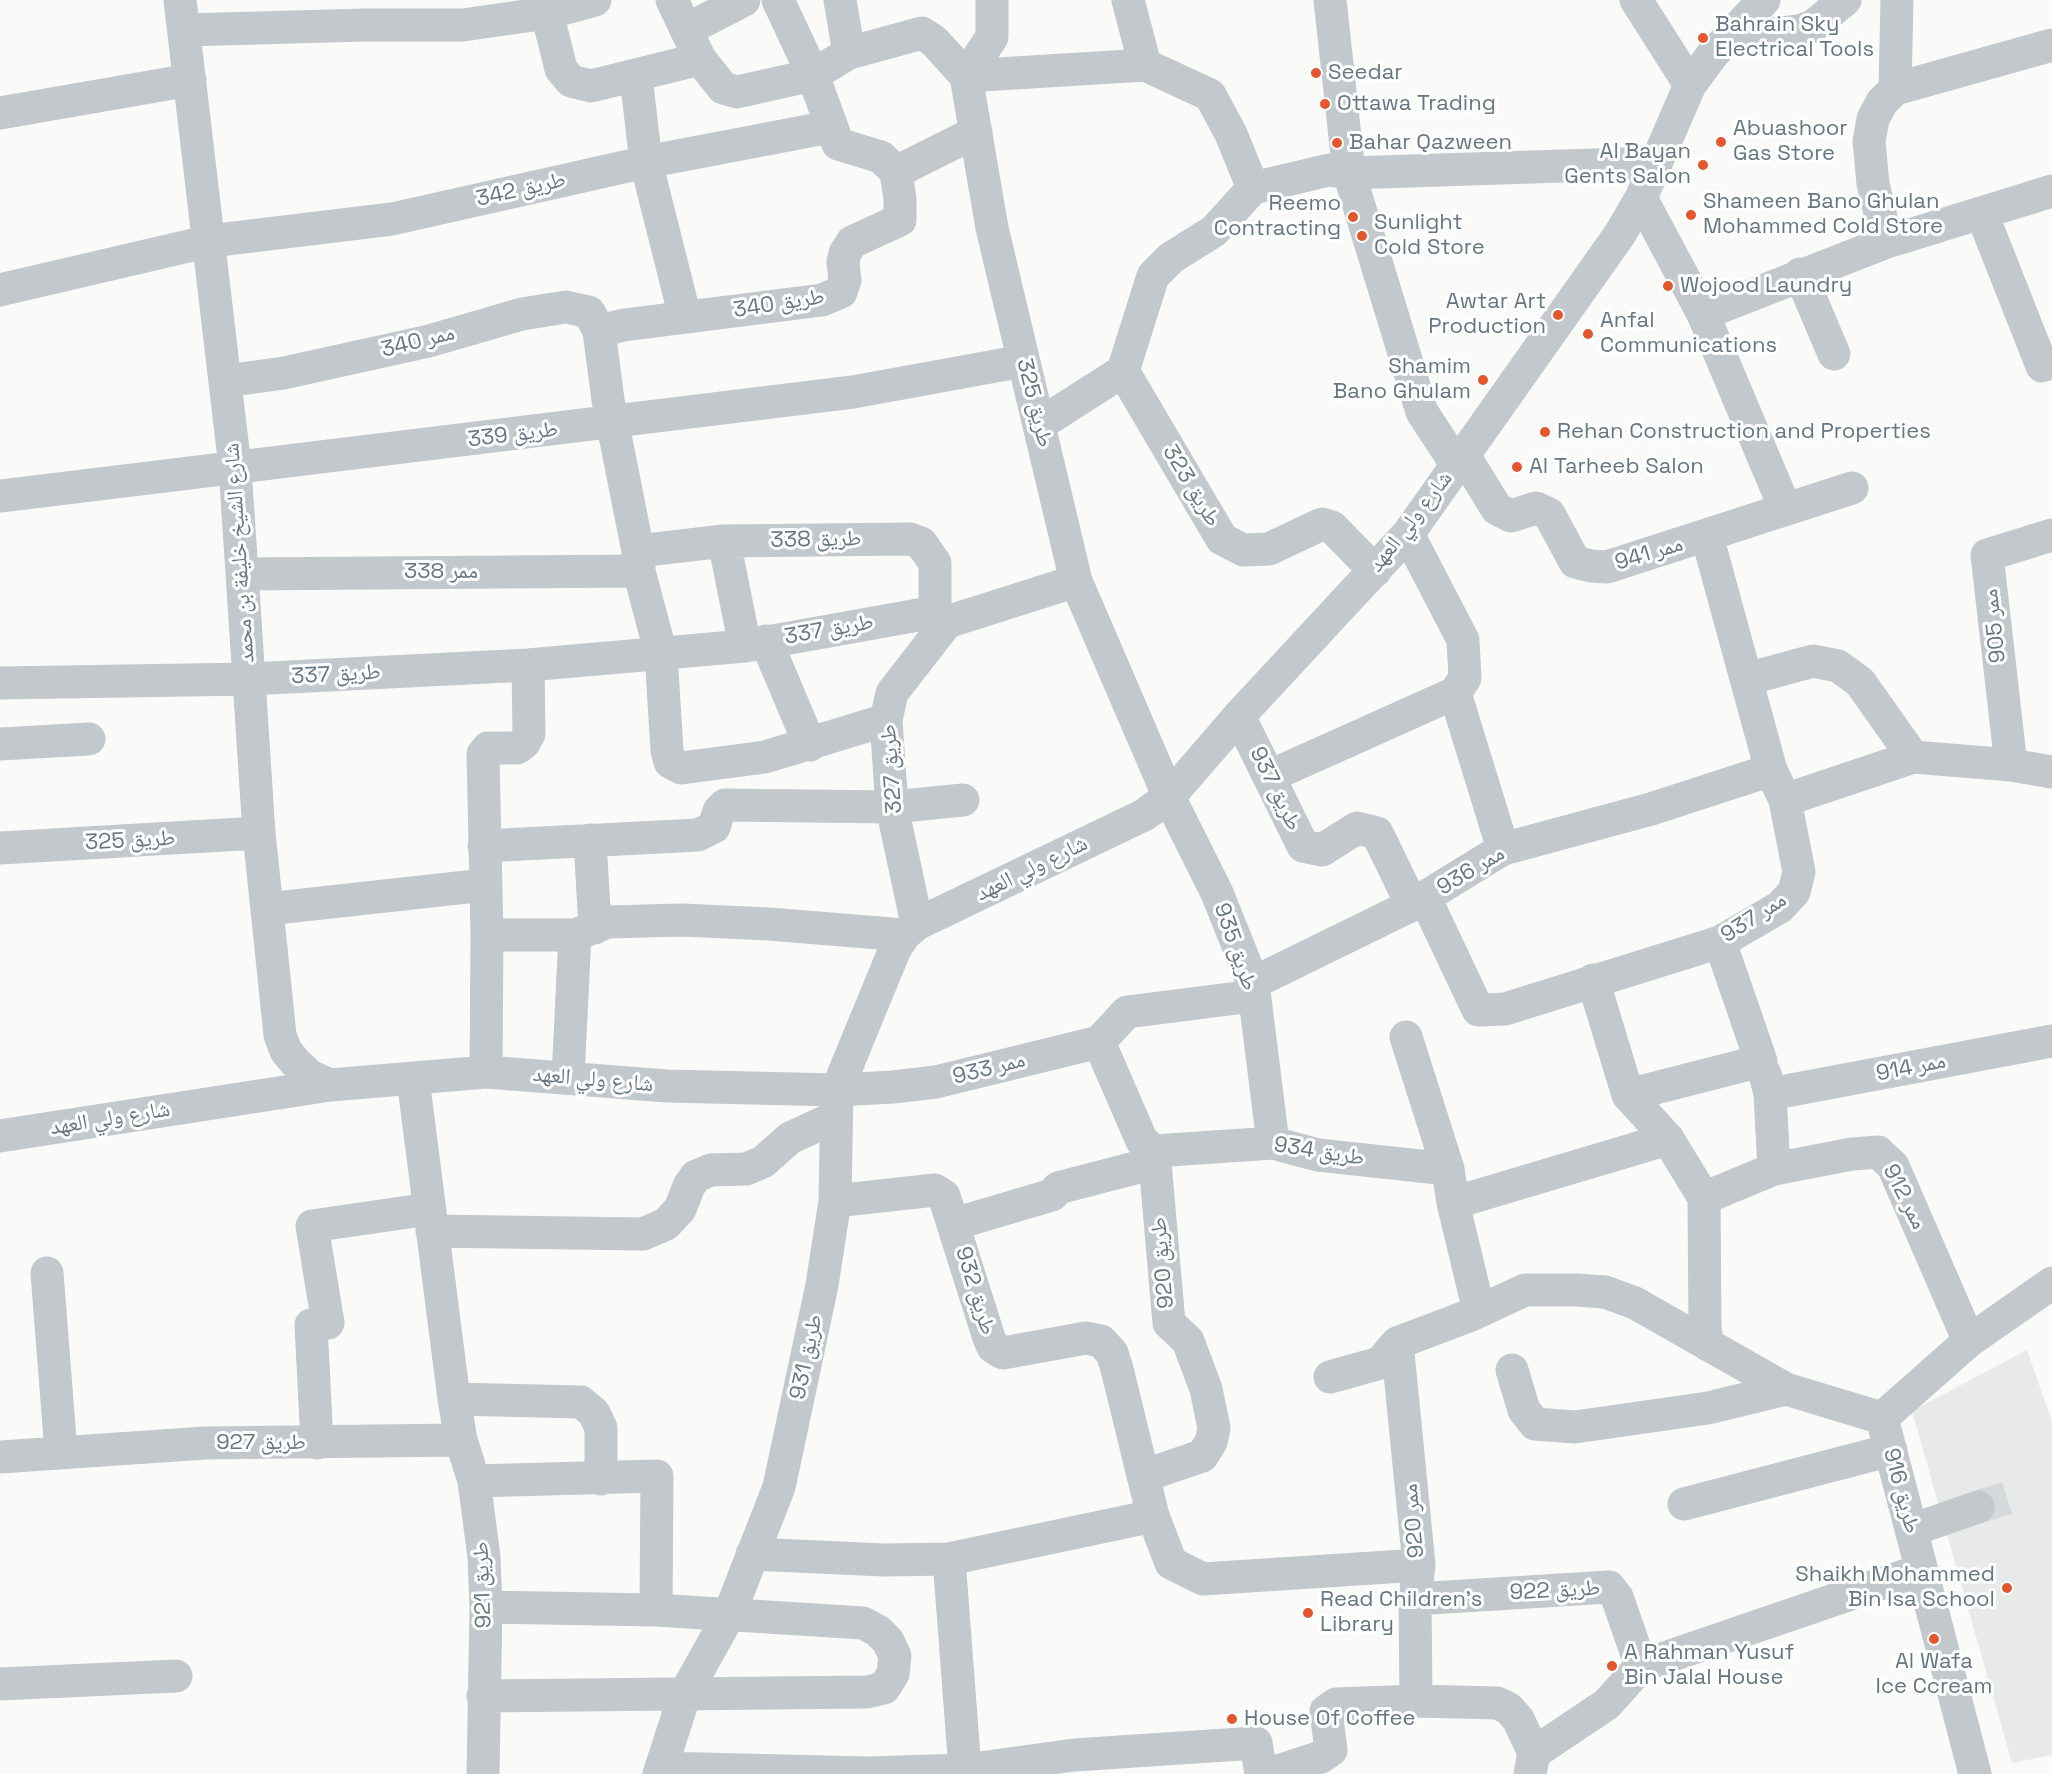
<!DOCTYPE html>
<html>
<head>
<meta charset="utf-8">
<style>
	body { margin:0 }
	canvas { display:block; background:#fafaf8 }
</style>
</head>
<body>
<canvas width="2052" height="1774"></canvas>
<script>
const ctx = document.querySelector('canvas').getContext('2d');
ctx.lineJoin = 'round';
function paint(path, color) { ctx.fillStyle = color; ctx.fill(path, 'evenodd'); }
const shape = rows => new Path2D(rows.map(r => 'M' + r).join(''));
function stroke(path, color, width, dash) { ctx.strokeStyle = color; ctx.lineWidth = width; ctx.lineCap = dash ? 'butt' : 'round'; ctx.setLineDash(dash || []); ctx.stroke(path); }
function write(font, color, halo, rows, align = 'center') {
  ctx.font = font + ' "Space Grotesk","Noto Naskh Arabic",sans-serif'; ctx.lineWidth = 6; ctx.setLineDash([]); ctx.textBaseline = 'middle'; ctx.strokeStyle = halo; ctx.fillStyle = color; for (const [text, x, y, turn = 0] of rows) {
    ctx.save(); ctx.translate(x, y); ctx.rotate((+turn || 0) * Math.PI / 180); ctx.textAlign = isNaN(turn) ? turn : align; if (halo) ctx.strokeText(text, 0, 0); ctx.fillText(text, 0, 0); ctx.restore();
  }
}
const built = shape([
	[2027,1350,2052,1422,2052,1755,2012,1763,1912,1411]
]);
const minorTunnel = shape([
	[1978,1507,2007,1498]
]);
const minor = shape([
	[180,0,235,467,259,833,280,1035,286,1051,296,1063,310,1076,330,1085],
	[840,0,849,53],
	[992,0,992,37,966,76,992,228,1076,581,1169,797,1217,893,1253,983,1273,1143],
	[1128,0,1145,65],
	[1330,0,1349,173,1422,412,1456,464],
	[1636,0,1690,85],
	[547,13,595,0],
	[1737,28,1773,34,1799,31,1813,26,1845,0],
	[184,30,365,25,463,25,547,13,561,69,571,81,591,86,700,59,672,0],
	[686,30,744,0],
	[700,59,723,88,737,92,813,75,778,0],
	[636,77,646,162,685,317],
	[1895,89,1897,0],
	[0,113,190,80],
	[896,172,976,132],
	[1641,198,1703,314,1785,508],
	[1982,214,2042,366],
	[1887,242,1873,184,1869,141,1873,119,1882,102,1895,89,2052,45],
	[1800,274,1834,354],
	[0,290,210,241,392,219,646,162,830,127],
	[1703,314,1887,242,2052,191],
	[599,331,624,325,822,300,841,292,845,280,843,262,845,253,852,242,900,220,900,199,896,172,881,157,838,144,813,75,849,53,922,33,934,41,966,76,1145,65,1210,95,1231,134,1253,188],
	[1123,371,1222,539,1243,550,1269,549,1322,524,1332,527,1375,571],
	[225,381,284,373,429,341,522,314,566,307,589,312,599,331,608,400,638,551,639,571,661,654,667,751,670,762,681,768,765,757,886,720],
	[1040,424,1123,371,1153,276,1171,258,1214,231,1253,188,1329,170,1349,173,1655,163],
	[1463,454,1497,509,1511,516,1536,508,1549,514,1575,562,1591,566,1607,567,1852,488],
	[0,496,853,392,1023,361],
	[1408,534,1463,640,1465,678,1455,693,1503,849],
	[724,541,745,646],
	[638,551,724,541,910,539,921,543,935,563,935,612],
	[242,574,639,571],
	[766,641,810,745],
	[528,665,529,734,524,743,517,748,488,748,483,754,487,935,575,935,608,922,682,920,769,924,904,935],
	[1747,679,1813,661,1838,666,1860,682,1913,757,2011,765,2052,772],
	[0,683,249,679,528,665,745,646,935,612,947,622],
	[1239,716,1303,846,1322,850,1357,828,1377,833,1412,905],
	[0,744,89,739],
	[2011,765,1987,555,2052,535],
	[1270,776,1455,693],
	[1785,800,1913,757],
	[590,840,595,928],
	[484,846,698,835,714,827,719,811,725,805,892,807,963,800],
	[0,848,259,833],
	[1425,898,1478,1010,1505,1009,1720,942,1780,907,1794,892,1799,872,1785,800,1771,770,1707,536],
	[267,909,485,885],
	[917,924,892,807,886,720,892,693,947,622,1076,581],
	[1593,980,1628,1095,1668,1139,1704,1198,1705,1328,1708,1345],
	[1253,983,1412,905,1503,849,1651,809,1771,770],
	[1406,1037,1448,1169,1453,1203,1479,1311],
	[1099,1042,1142,1141,1154,1151,1169,1323,1188,1341,1206,1389,1214,1428,1211,1442,1202,1456,1143,1476],
	[486,1072,487,935],
	[568,1077,575,935],
	[413,1079,454,1399,461,1440,474,1481,484,1557,486,1607,483,1774],
	[1770,1094,2052,1041],
	[1628,1095,1761,1061,1720,942],
	[0,1136,330,1085,486,1072,667,1086,837,1090,893,1087,936,1082,1099,1042,1127,1012,1253,996],
	[1154,1151,1273,1143,1318,1155,1448,1169],
	[1774,1169,1852,1154,1878,1152,1893,1166,1969,1341],
	[1704,1198,1774,1169,1770,1094,1765,1074],
	[835,1201,935,1190,944,1196,989,1338,993,1347,1003,1353,1086,1338,1101,1341,1112,1353,1117,1369,1153,1516,1171,1563,1203,1579,1419,1565],
	[1453,1203,1668,1139],
	[954,1224,1052,1195,1058,1188,1154,1163],
	[432,1231,643,1234,666,1224,680,1209,689,1186,696,1176,711,1170,746,1169,763,1162,790,1138,836,1117],
	[47,1273,61,1452],
	[1397,1343,1419,1565,1415,1599,1416,1701],
	[1512,1370,1524,1410,1535,1424,1575,1427,1708,1408,1786,1389],
	[1330,1377,1380,1363,1397,1343,1471,1315,1525,1290,1576,1290,1605,1292,1635,1303,1786,1389,1882,1418],
	[454,1399,581,1402,594,1413,601,1428,601,1479],
	[1882,1418,1975,1774],
	[1882,1418,1969,1341,2052,1283],
	[317,1443,311,1325,328,1323,312,1226,429,1209],
	[0,1457,205,1443,461,1440],
	[474,1481,657,1476,656,1610],
	[1684,1504,1891,1450],
	[1912,1530,1978,1507],
	[752,1554,884,1560,949,1559,1153,1516],
	[949,1559,965,1770],
	[1415,1599,1609,1587,1617,1597,1641,1666],
	[0,1684,176,1676],
	[483,1696,867,1692,884,1688,893,1674,895,1656,888,1641,878,1631,863,1623,656,1610,486,1607],
	[661,1768,867,1773,965,1770,1074,1755,1256,1743,1261,1774],
	[659,1774,685,1694,729,1615,779,1487,822,1285,835,1201,837,1090,895,949,904,935,917,924,1144,815,1169,797,1239,716,1408,534,1620,234,1641,198,1690,85,1712,55,1764,0],
	[1269,1774,1321,1757,1331,1750,1326,1711,1336,1704,1416,1701,1497,1703,1508,1708,1518,1719,1534,1753],
	[1530,1774,1534,1753,1607,1704,1641,1666,1921,1570]
]);
const markers = [
	[1703,38,6,"#e4572e"],
	[1316,73,6,"#e4572e"],
	[1325,104,6,"#e4572e"],
	[1721,142,6,"#e4572e"],
	[1337,143,6,"#e4572e"],
	[1703,165,6,"#e4572e"],
	[1691,215,6,"#e4572e"],
	[1353,217,6,"#e4572e"],
	[1362,236,6,"#e4572e"],
	[1668,286,6,"#e4572e"],
	[1558,315,6,"#e4572e"],
	[1588,334,6,"#e4572e"],
	[1483,380,6,"#e4572e"],
	[1545,432,6,"#e4572e"],
	[1517,467,6,"#e4572e"],
	[2007,1588,6,"#e4572e"],
	[1308,1613,6,"#e4572e"],
	[1934,1639,6,"#e4572e"],
	[1612,1666,6,"#e4572e"],
	[1232,1719,6,"#e4572e"]
];
const poiNames = [
	["Bahrain Sky",1715,25],
	["Electrical Tools",1715,50],
	["Seedar",1328,73],
	["Ottawa Trading",1337,104],
	["Abuashoor",1733,129],
	["Gas Store",1733,154],
	["Bahar Qazween",1349,143],
	["Al Bayan",1691,152,"right"],
	["Gents Salon",1691,177,"right"],
	["Shameen Bano Ghulan",1703,202],
	["Mohammed Cold Store",1703,227],
	["Reemo",1341,204,"right"],
	["Contracting",1341,229,"right"],
	["Sunlight",1374,223],
	["Cold Store",1374,248],
	["Wojood Laundry",1680,286],
	["Awtar Art",1546,302,"right"],
	["Production",1546,327,"right"],
	["Anfal",1600,321],
	["Communications",1600,346],
	["Shamim",1471,367,"right"],
	["Bano Ghulam",1471,392,"right"],
	["Rehan Construction and Properties",1557,432],
	["Al Tarheeb Salon",1529,467],
	["Shaikh Mohammed",1995,1575,"right"],
	["Bin Isa School",1995,1600,"right"],
	["Read Children's",1320,1600],
	["Library",1320,1625],
	["A Rahman Yusuf",1624,1653],
	["Bin Jalal House",1624,1678],
	["Al Wafa",1934,1662,"center"],
	["Ice Ccream",1934,1687,"center"],
	["House Of Coffee",1244,1719]
];
const streetNames = [
	["طريق 342",521,190,-13],
	["طريق 340",779,304,-9],
	["ممر 340",418,342,-14],
	["طريق 325",1034,403,76],
	["طريق 339",513,435,-7],
	["طريق 323",1191,486,59],
	["شارع ولي العهد",1411,522,-52],
	["طريق 338",816,540,-1],
	["شارع الشيخ خليفة بن محمد",240,553,-94],
	["ممر 941",1649,554,-17],
	["ممر 338",441,572],
	["ممر 905",1995,626,-96],
	["طريق 337",829,630,-10],
	["طريق 337",336,675,-3],
	["طريق 327",892,769,-94],
	["طريق 937",1275,789,64],
	["طريق 325",130,841,-3],
	["شارع ولي العهد",1032,869,-26],
	["ممر 936",1471,871,-31],
	["ممر 937",1754,918,-33],
	["طريق 935",1235,947,71],
	["ممر 914",1911,1068,-11],
	["ممر 933",989,1069,-14],
	["شارع ولي العهد",593,1080,5],
	["شارع ولي العهد",110,1119,-9],
	["طريق 934",1319,1152,9],
	["ممر 912",1904,1197,63],
	["طريق 920",1163,1263,-95],
	["طريق 932",975,1291,73],
	["طريق 931",807,1357,-78],
	["طريق 927",261,1443],
	["طريق 916",1901,1491,75],
	["ممر 920",1414,1521,-95],
	["طريق 921",483,1585,-92],
	["طريق 922",1555,1591,-3]
];
paint(built, '#e8e9e9');
stroke(minorTunnel, '#d5d9db', 33, [33, 16]);
stroke(minor, '#c3c8cc', 33);
for (const [x, y, r, color] of markers) { const dot = new Path2D(); dot.arc(x, y, r, 0, 2 * Math.PI); ctx.fillStyle = color; ctx.fill(dot); stroke(dot, '#fff', 2); }
write('22px', '#657683', '#fff', poiNames, 'left');
write('22px', '#657683', '#fff', streetNames);
</script>
</body>
</html>
